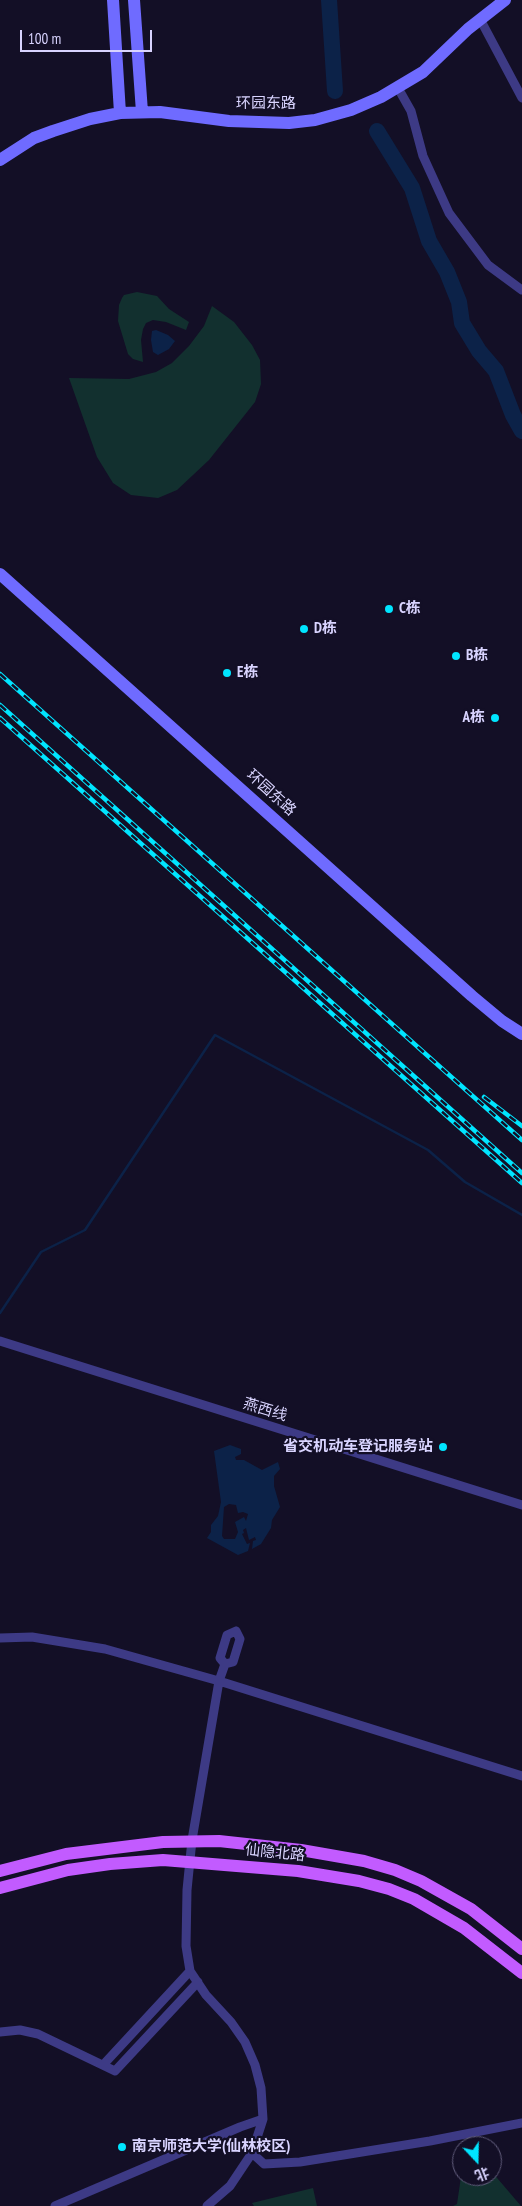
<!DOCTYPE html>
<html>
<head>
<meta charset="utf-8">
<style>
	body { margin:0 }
	#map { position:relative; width:522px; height:2206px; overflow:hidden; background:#130f26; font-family:"PT Sans Narrow","Noto Sans SC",sans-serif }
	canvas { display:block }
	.north { position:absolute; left:452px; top:2136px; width:50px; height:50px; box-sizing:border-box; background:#130f26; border:1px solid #625e7d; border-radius:50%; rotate:159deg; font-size:14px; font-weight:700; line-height:20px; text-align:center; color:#d9d4ff }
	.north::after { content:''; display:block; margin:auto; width:18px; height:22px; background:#00e5ff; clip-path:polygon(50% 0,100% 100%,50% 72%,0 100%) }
	.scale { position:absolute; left:20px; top:30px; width:132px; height:22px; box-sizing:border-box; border:2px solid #d9d4ff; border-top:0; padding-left:6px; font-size:15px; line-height:18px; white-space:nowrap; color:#d9d4ff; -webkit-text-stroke:4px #130f26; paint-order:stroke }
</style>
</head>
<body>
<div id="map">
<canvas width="522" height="2206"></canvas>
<div class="north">北</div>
<div class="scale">100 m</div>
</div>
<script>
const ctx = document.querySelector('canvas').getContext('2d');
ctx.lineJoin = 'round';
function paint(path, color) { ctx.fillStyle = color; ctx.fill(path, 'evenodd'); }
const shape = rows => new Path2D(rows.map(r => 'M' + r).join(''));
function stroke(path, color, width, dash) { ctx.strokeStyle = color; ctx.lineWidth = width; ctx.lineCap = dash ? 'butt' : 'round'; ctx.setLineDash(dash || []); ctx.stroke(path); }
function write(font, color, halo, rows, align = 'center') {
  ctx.font = font + ' "PT Sans Narrow","Noto Sans SC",sans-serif'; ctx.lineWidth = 4.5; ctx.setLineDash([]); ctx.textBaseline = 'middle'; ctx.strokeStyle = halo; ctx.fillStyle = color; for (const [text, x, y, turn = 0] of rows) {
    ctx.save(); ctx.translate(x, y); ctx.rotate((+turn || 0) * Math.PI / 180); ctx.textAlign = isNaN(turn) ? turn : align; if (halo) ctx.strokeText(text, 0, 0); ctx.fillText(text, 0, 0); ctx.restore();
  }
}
const green = shape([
	[137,292,157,296,169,309,189,322,186,330,166,322,153,320,146,323,143,329,141,340,143,362,133,359,128,354,118,321,119,305,122,298,124,295],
	[212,306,234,322,252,345,260,360,261,384,255,402,209,460,177,490,158,498,131,495,113,483,97,457,69,378,129,379,156,372,172,363,189,346,204,326],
	[462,2170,462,2176,492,2176,492,2172,521,2206,453,2206,457,2204],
	[313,2188,317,2206,254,2206,252,2203]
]);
const water = shape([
	[156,330,168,335,175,341,169,349,158,355,153,352,151,340,152,331],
	[230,1445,241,1449,241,1454,235,1457,236,1460,244,1460,262,1470,278,1462,280,1469,274,1476,274,1486,280,1507,272,1520,271,1528,261,1544,252,1549,253,1541,256,1540,255,1537,249,1540,246,1528,243,1530,244,1533,242,1534,247,1544,250,1543,248,1551,238,1555,207,1538,211,1532,211,1525,218,1516,221,1502,214,1451],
	[229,1504,236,1505,238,1513,243,1512,248,1514,246,1521,244,1517,235,1522,238,1532,235,1539,224,1539,222,1536,224,1507]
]);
const stream = shape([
	[0,1313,41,1252,85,1230,215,1035,428,1150,465,1182,522,1215]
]);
const river = shape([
	[329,0,335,91],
	[377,131,412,188,429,241,447,272,459,302,462,323,479,351,496,371,513,415,522,431]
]);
const street = shape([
	[480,19,522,98],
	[398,88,411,111,423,156,449,213,488,265,522,290],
	[0,1341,522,1505],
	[236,1631,240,1639,233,1662,225,1664,220,1658,227,1635,236,1631],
	[0,1638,32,1637,105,1649,219,1681,192,1840,187,1890,186,1946,190,1971,206,1995,231,2022,245,2042,255,2065,261,2088,263,2119,252,2153,230,2186,207,2206],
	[225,1664,219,1681,522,1776],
	[0,2032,20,2030,38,2034,115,2071,198,1982],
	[103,2065,190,1971],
	[252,2153,264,2164,300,2162,430,2141,522,2123],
	[55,2206,240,2127,263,2119]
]);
const secondary = shape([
	[113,0,120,113],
	[134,0,142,112],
	[0,160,34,138,53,131,90,119,120,113,160,112,229,121,289,123,315,120,351,110,381,97,423,72,468,29,505,0],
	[0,574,472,996,502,1021,522,1034]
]);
const primary = shape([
	[0,1871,66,1854,163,1842,219,1841,301,1850,364,1861,395,1870,421,1881,471,1909,522,1949],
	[0,1888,68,1870,110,1864,163,1860,298,1871,359,1881,389,1889,414,1899,464,1928,522,1973]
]);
const rail = shape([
	[0,674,522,1140],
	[0,705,522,1173],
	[0,718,522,1183],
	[484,1097,522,1126]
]);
const markers = [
	[389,609,5,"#00e5ff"],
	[304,629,5,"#00e5ff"],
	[456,656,5,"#00e5ff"],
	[227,673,5,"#00e5ff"],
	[495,718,5,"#00e5ff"],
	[443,1447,5,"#00e5ff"],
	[122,2147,5,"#00e5ff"]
];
const streetNames = [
	["环园东路",266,104],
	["环园东路",271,793,42],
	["燕西线",265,1410,17],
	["仙隐北路",275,1853,6]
];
const poiNames = [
	["C栋",399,609],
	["D栋",314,629],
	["B栋",466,656],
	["E栋",237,673],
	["A栋",485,718,"right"],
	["省交机动车登记服务站",433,1447,"right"],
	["南京师范大学(仙林校区)",132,2147]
];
paint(green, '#12302f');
paint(water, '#0c2248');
stroke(stream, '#0c2248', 2.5);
stroke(river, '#0c2248', 16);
stroke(street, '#3d3a85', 9);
stroke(secondary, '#6f6bff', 12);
stroke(primary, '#c25bff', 12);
stroke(rail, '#00e5ff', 4.5);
stroke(rail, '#130f26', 2.5, [8]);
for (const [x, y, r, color] of markers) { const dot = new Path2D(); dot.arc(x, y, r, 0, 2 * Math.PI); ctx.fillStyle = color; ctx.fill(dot); stroke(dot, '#130f26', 2); }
write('15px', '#d9d4ff', '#130f26', streetNames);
write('bold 15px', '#d9d4ff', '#130f26', poiNames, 'left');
</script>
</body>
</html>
